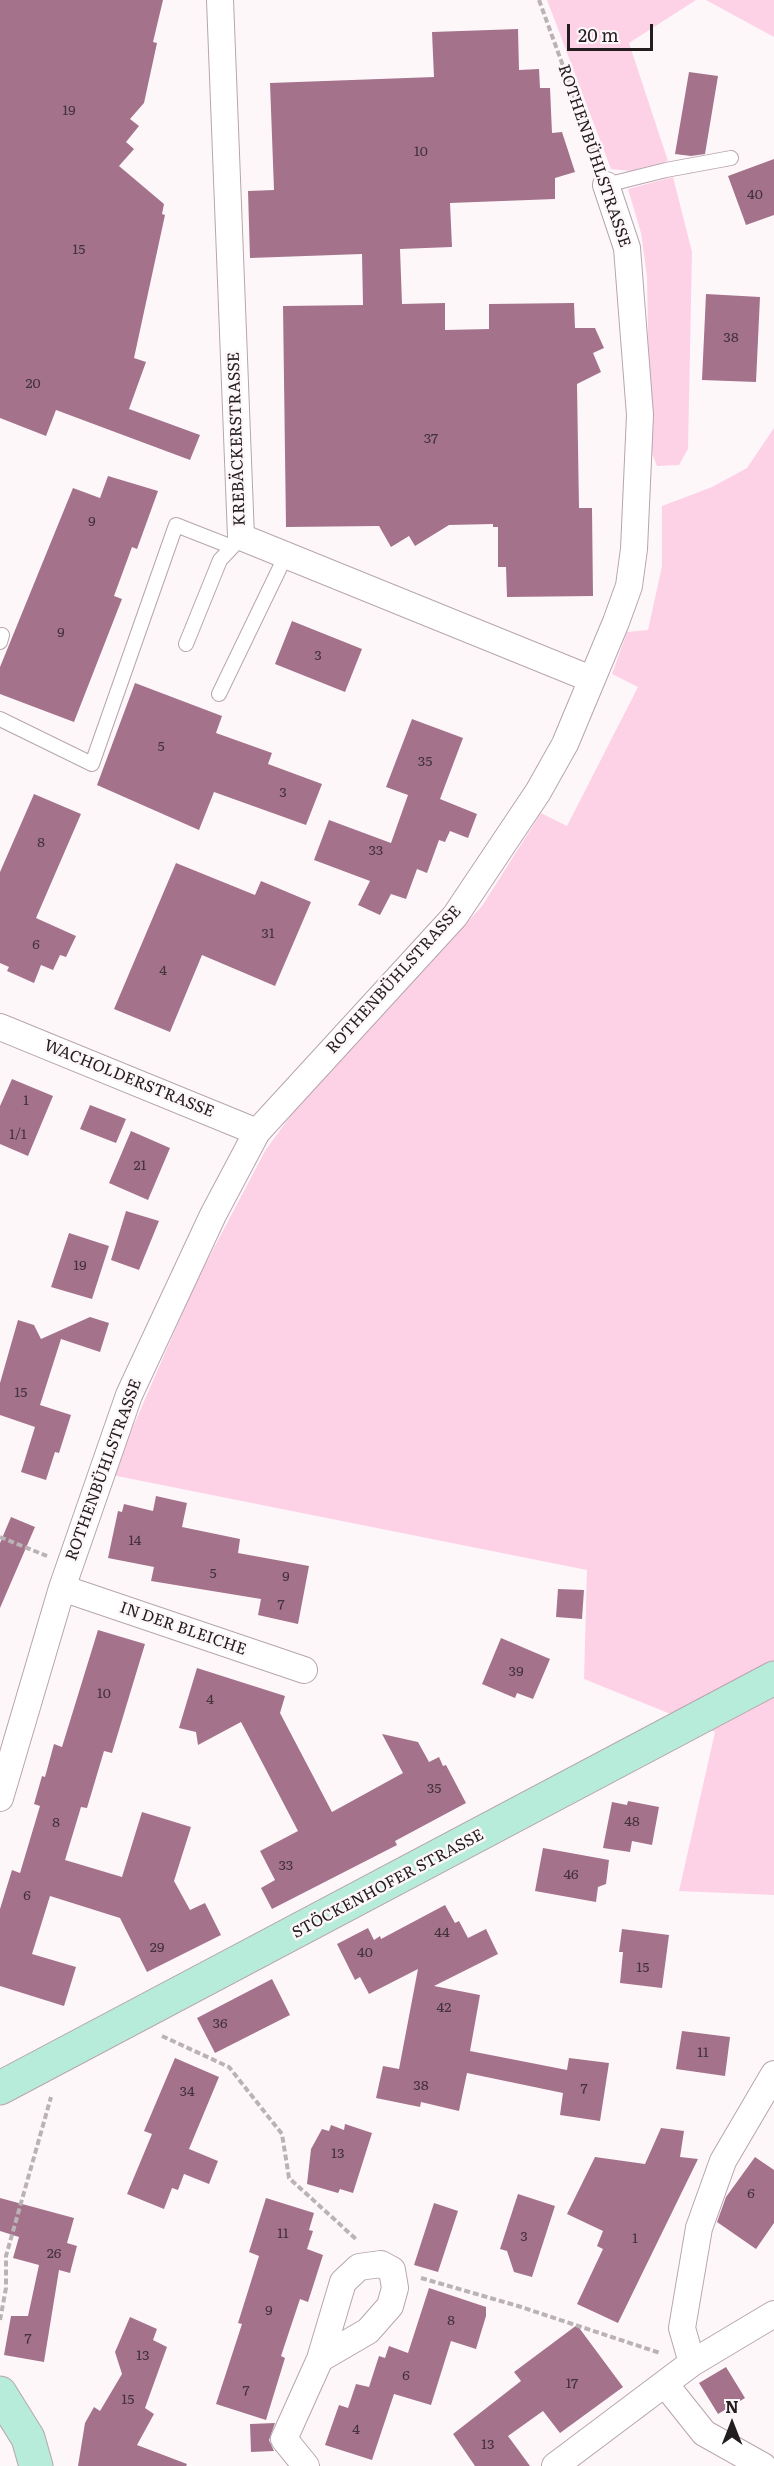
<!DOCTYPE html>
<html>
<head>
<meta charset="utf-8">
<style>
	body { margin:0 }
	#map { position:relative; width:774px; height:2466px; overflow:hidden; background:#fef7fa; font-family:Literata,serif }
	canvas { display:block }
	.north { position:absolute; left:702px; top:2394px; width:60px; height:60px; -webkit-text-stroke:4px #fef7fa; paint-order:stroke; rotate:0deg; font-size:16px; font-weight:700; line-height:24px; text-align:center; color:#241d20 }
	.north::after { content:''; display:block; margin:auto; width:21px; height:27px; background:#241d20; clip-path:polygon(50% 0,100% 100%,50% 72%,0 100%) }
	.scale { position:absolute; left:567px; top:24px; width:86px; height:27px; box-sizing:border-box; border:3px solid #241d20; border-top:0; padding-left:8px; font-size:18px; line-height:21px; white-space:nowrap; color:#241d20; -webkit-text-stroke:4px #fef7fa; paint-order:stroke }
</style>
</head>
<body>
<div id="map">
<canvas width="774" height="2466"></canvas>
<div class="north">N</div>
<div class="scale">20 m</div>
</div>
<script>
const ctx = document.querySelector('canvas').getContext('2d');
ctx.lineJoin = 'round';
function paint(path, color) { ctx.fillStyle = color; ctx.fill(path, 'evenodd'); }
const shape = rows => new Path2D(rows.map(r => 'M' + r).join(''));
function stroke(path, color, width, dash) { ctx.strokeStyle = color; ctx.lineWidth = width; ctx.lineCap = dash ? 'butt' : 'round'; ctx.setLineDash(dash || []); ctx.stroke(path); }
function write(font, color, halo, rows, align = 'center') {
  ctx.font = font + ' Literata,serif'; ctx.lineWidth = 5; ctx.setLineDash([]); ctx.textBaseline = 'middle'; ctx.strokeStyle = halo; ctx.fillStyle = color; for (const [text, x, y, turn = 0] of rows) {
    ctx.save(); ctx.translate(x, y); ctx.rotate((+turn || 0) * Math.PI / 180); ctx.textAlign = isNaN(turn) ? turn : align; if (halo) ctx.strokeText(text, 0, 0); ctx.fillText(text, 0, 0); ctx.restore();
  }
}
const green = shape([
	[547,0,696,0,629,43,668,161,630,171,611,169],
	[706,0,774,0,774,37],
	[673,177,692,252,688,449,679,465,657,466,650,449,647,277,641,233,628,189],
	[774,428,774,1895,679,1891,715,1732,584,1679,587,1570,112,1475,196,1282,265,1151,291,1115,482,906,541,813,567,826,638,687,612,674,627,632,648,630,662,566,662,506,712,487,747,468]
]);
const building = shape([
	[0,0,163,0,153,42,157,43,144,103,130,119,139,126,126,142,134,149,119,166,164,204,162,214,165,215,134,358,146,362,129,409,200,435,190,460,56,410,46,436,0,418],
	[518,29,519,70,539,69,540,88,550,88,552,133,562,132,575,172,555,178,555,199,450,203,452,247,400,249,402,304,445,303,445,330,489,329,489,304,574,303,575,328,595,328,604,348,593,353,601,372,577,384,579,508,592,508,593,596,507,597,506,567,498,567,498,527,493,527,493,524,449,525,415,546,409,536,391,547,379,526,286,527,283,306,363,305,362,254,250,258,248,191,274,190,270,83,434,77,432,32],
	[689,72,718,76,705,154,691,156,675,154],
	[774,159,774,215,746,225,728,176],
	[706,294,760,297,756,382,702,380],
	[108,476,158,491,137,549,132,547,114,596,122,599,74,722,0,694,0,667,73,488,100,498],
	[292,621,362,649,345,692,275,664],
	[135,683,222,716,216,733,272,753,268,764,322,784,306,825,214,792,199,830,97,785],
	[412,719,463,738,440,799,477,814,468,838,450,831,445,842,439,840,427,873,417,869,406,899,391,894,380,915,358,905,370,881,314,860,329,820,391,843,408,795,386,787],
	[34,794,81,814,36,918,76,936,66,957,60,955,53,970,41,965,34,983,7,971,9,967,0,963,0,872],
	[176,863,255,895,261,881,311,902,275,986,202,955,170,1032,114,1009],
	[12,1079,53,1096,28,1156,0,1144,0,1106],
	[90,1105,126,1119,116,1143,80,1129],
	[131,1131,170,1148,148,1200,109,1183],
	[126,1211,159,1221,139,1270,111,1260],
	[69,1233,109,1246,92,1299,51,1287],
	[90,1317,109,1323,100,1352,61,1339,40,1405,71,1415,59,1453,55,1452,46,1480,21,1472,35,1427,0,1415,0,1383,18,1320,34,1325,41,1339],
	[156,1496,187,1503,182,1527,240,1539,238,1553,309,1566,298,1624,258,1615,261,1599,151,1581,154,1567,108,1558,118,1511,122,1512,124,1504,153,1511],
	[11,1517,35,1527,0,1608,0,1543],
	[558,1589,584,1590,582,1619,556,1617],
	[98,1630,145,1644,112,1753,104,1751,87,1808,81,1807,65,1860,122,1877,142,1812,191,1827,174,1881,190,1910,205,1903,221,1935,147,1972,120,1918,50,1896,32,1954,76,1967,64,2006,0,1986,0,1909,12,1870,20,1873,40,1806,34,1804,42,1776,45,1777,54,1744,62,1747],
	[501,1638,550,1659,533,1699,517,1693,515,1698,482,1684],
	[197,1668,285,1696,280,1713,332,1812,403,1773,382,1734,418,1742,429,1762,439,1757,443,1766,446,1765,466,1803,395,1841,397,1845,272,1909,261,1888,275,1880,260,1851,298,1831,241,1722,198,1745,196,1732,179,1728],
	[628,1801,659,1807,652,1845,632,1841,630,1852,603,1848,612,1802,627,1805],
	[543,1848,609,1860,606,1884,598,1887,596,1902,535,1891],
	[445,1905,455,1923,459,1921,468,1938,486,1929,498,1954,434,1986,480,1995,470,2051,567,2070,569,2058,609,2063,600,2121,560,2115,563,2093,467,2073,459,2111,421,2102,420,2107,376,2098,383,2066,399,2069,418,1969,369,1994,360,1977,355,1980,337,1944,368,1928,374,1940,380,1936,381,1939],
	[622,1929,669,1935,662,1988,620,1983,623,1952,619,1952],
	[272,1979,290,2015,215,2053,197,2018],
	[682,2031,730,2037,725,2076,676,2069],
	[175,2058,219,2077,189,2149,218,2161,209,2184,184,2174,178,2190,172,2188,164,2209,127,2194,152,2134,144,2131],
	[345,2124,372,2133,353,2193,340,2189,338,2193,307,2184,311,2149,322,2129,329,2131,331,2125,344,2130],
	[661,2128,684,2131,680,2157,698,2159,618,2323,577,2304,603,2249,597,2246,603,2231,567,2214,595,2157,645,2164],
	[755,2157,774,2170,774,2223,756,2249,717,2222,726,2197],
	[518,2194,555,2206,532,2277,514,2272,507,2251,500,2249],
	[0,2198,74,2218,67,2243,77,2246,70,2273,59,2270,44,2362,4,2355,11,2316,28,2316,39,2265,13,2258,19,2237,0,2231],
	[266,2198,314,2213,309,2230,313,2231,307,2249,323,2255,308,2302,300,2299,281,2356,285,2358,266,2420,216,2404,242,2324,238,2323,259,2256,249,2252],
	[434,2203,458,2211,438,2272,414,2265],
	[429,2288,486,2307,486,2316,476,2349,451,2341,431,2405,394,2394,372,2460,325,2445,339,2405,348,2408,356,2384,369,2387,379,2356,385,2358,389,2346,408,2353],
	[130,2317,157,2329,153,2340,167,2347,145,2408,154,2414,137,2445,187,2464,186,2466,78,2466,85,2423,94,2407,100,2411,122,2374,115,2352],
	[577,2325,623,2387,560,2433,543,2411,508,2436,530,2466,475,2466,453,2434,521,2381,514,2372],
	[726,2367,745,2398,718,2414,699,2383],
	[275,2423,269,2440,274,2451,251,2452,250,2424]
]);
const path = shape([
	[539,0,598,162],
	[0,1537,47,1556],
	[162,2036,229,2067,282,2134,289,2178,357,2240],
	[421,2278,518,2306,660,2353],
	[0,2320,6,2288,6,2256,51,2097]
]);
const lane = shape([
	[606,185,666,170,731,158],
	[0,642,2,635],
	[186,644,220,560,238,541],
	[219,694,286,555],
	[0,719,92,764,176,525,232,547]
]);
const street = shape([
	[220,0,241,537,591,679],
	[0,1027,257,1132],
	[62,1588,304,1670],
	[0,1798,62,1588,129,1395,213,1215,257,1132,455,916,538,792,565,744,616,622,629,586,634,549,640,415,627,248,606,185],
	[692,2363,682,2328,699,2228,723,2161,774,2074],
	[665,2384,704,2433,763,2466],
	[306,2466,284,2439,320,2359,343,2282,359,2267,381,2264,392,2270,395,2288,390,2306,368,2331,320,2359],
	[555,2466,692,2363,774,2314]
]);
const secondary = shape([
	[0,2088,774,1678],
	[0,2393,28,2438,36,2466]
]);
const numberNames = [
	["19",69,111],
	["10",421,152],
	["40",755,195],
	["15",79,250],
	["38",731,338],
	["20",33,384],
	["37",431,439],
	["9",92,522],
	["9",61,633],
	["3",318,656],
	["5",161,747],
	["35",425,762],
	["3",283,793],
	["8",41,843],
	["33",376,851],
	["31",268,934],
	["6",36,945],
	["4",163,971],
	["1",26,1101],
	["1/1",18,1135],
	["21",140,1166],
	["19",80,1266],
	["15",21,1393],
	["14",135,1541],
	["5",213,1574],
	["9",286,1577],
	["7",281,1605],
	["39",516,1672],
	["10",104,1694],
	["4",210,1700],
	["35",434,1789],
	["48",632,1822],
	["8",56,1823],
	["33",286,1866],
	["46",571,1875],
	["6",27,1896],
	["44",442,1933],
	["29",157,1948],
	["40",365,1953],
	["15",643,1968],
	["42",444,2008],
	["36",220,2024],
	["11",703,2053],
	["38",421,2086],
	["7",584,2089],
	["34",187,2092],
	["13",338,2154],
	["6",751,2194],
	["11",283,2234],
	["3",524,2237],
	["1",635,2239],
	["26",54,2254],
	["9",269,2311],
	["8",451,2321],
	["7",28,2339],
	["13",143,2356],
	["6",406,2376],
	["17",572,2384],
	["7",246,2391],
	["15",128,2400],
	["4",356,2430],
	["13",488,2445]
];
const streetNames = [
	["ROTHENBÜHLSTRASSE",594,156,71],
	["KREBÄCKERSTRASSE",237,439,-92],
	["ROTHENBÜHLSTRASSE",394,980,-48],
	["WACHOLDERSTRASSE",129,1079,22],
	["ROTHENBÜHLSTRASSE",104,1470,-70],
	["IN DER BLEICHE",183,1629,19],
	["STÖCKENHOFER STRASSE",388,1884,-28]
];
paint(green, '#fed2e6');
paint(building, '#a4738b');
stroke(lane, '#b7a5ad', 16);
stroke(street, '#b7a5ad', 28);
stroke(secondary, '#b7a5ad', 35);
stroke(path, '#bab3b6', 4, [6, 3]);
stroke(lane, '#fff', 14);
stroke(street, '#fff', 26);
stroke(secondary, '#b6ecd9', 33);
write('14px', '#44323b', null, numberNames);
write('16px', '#241d20', '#fef7fa', streetNames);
</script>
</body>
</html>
